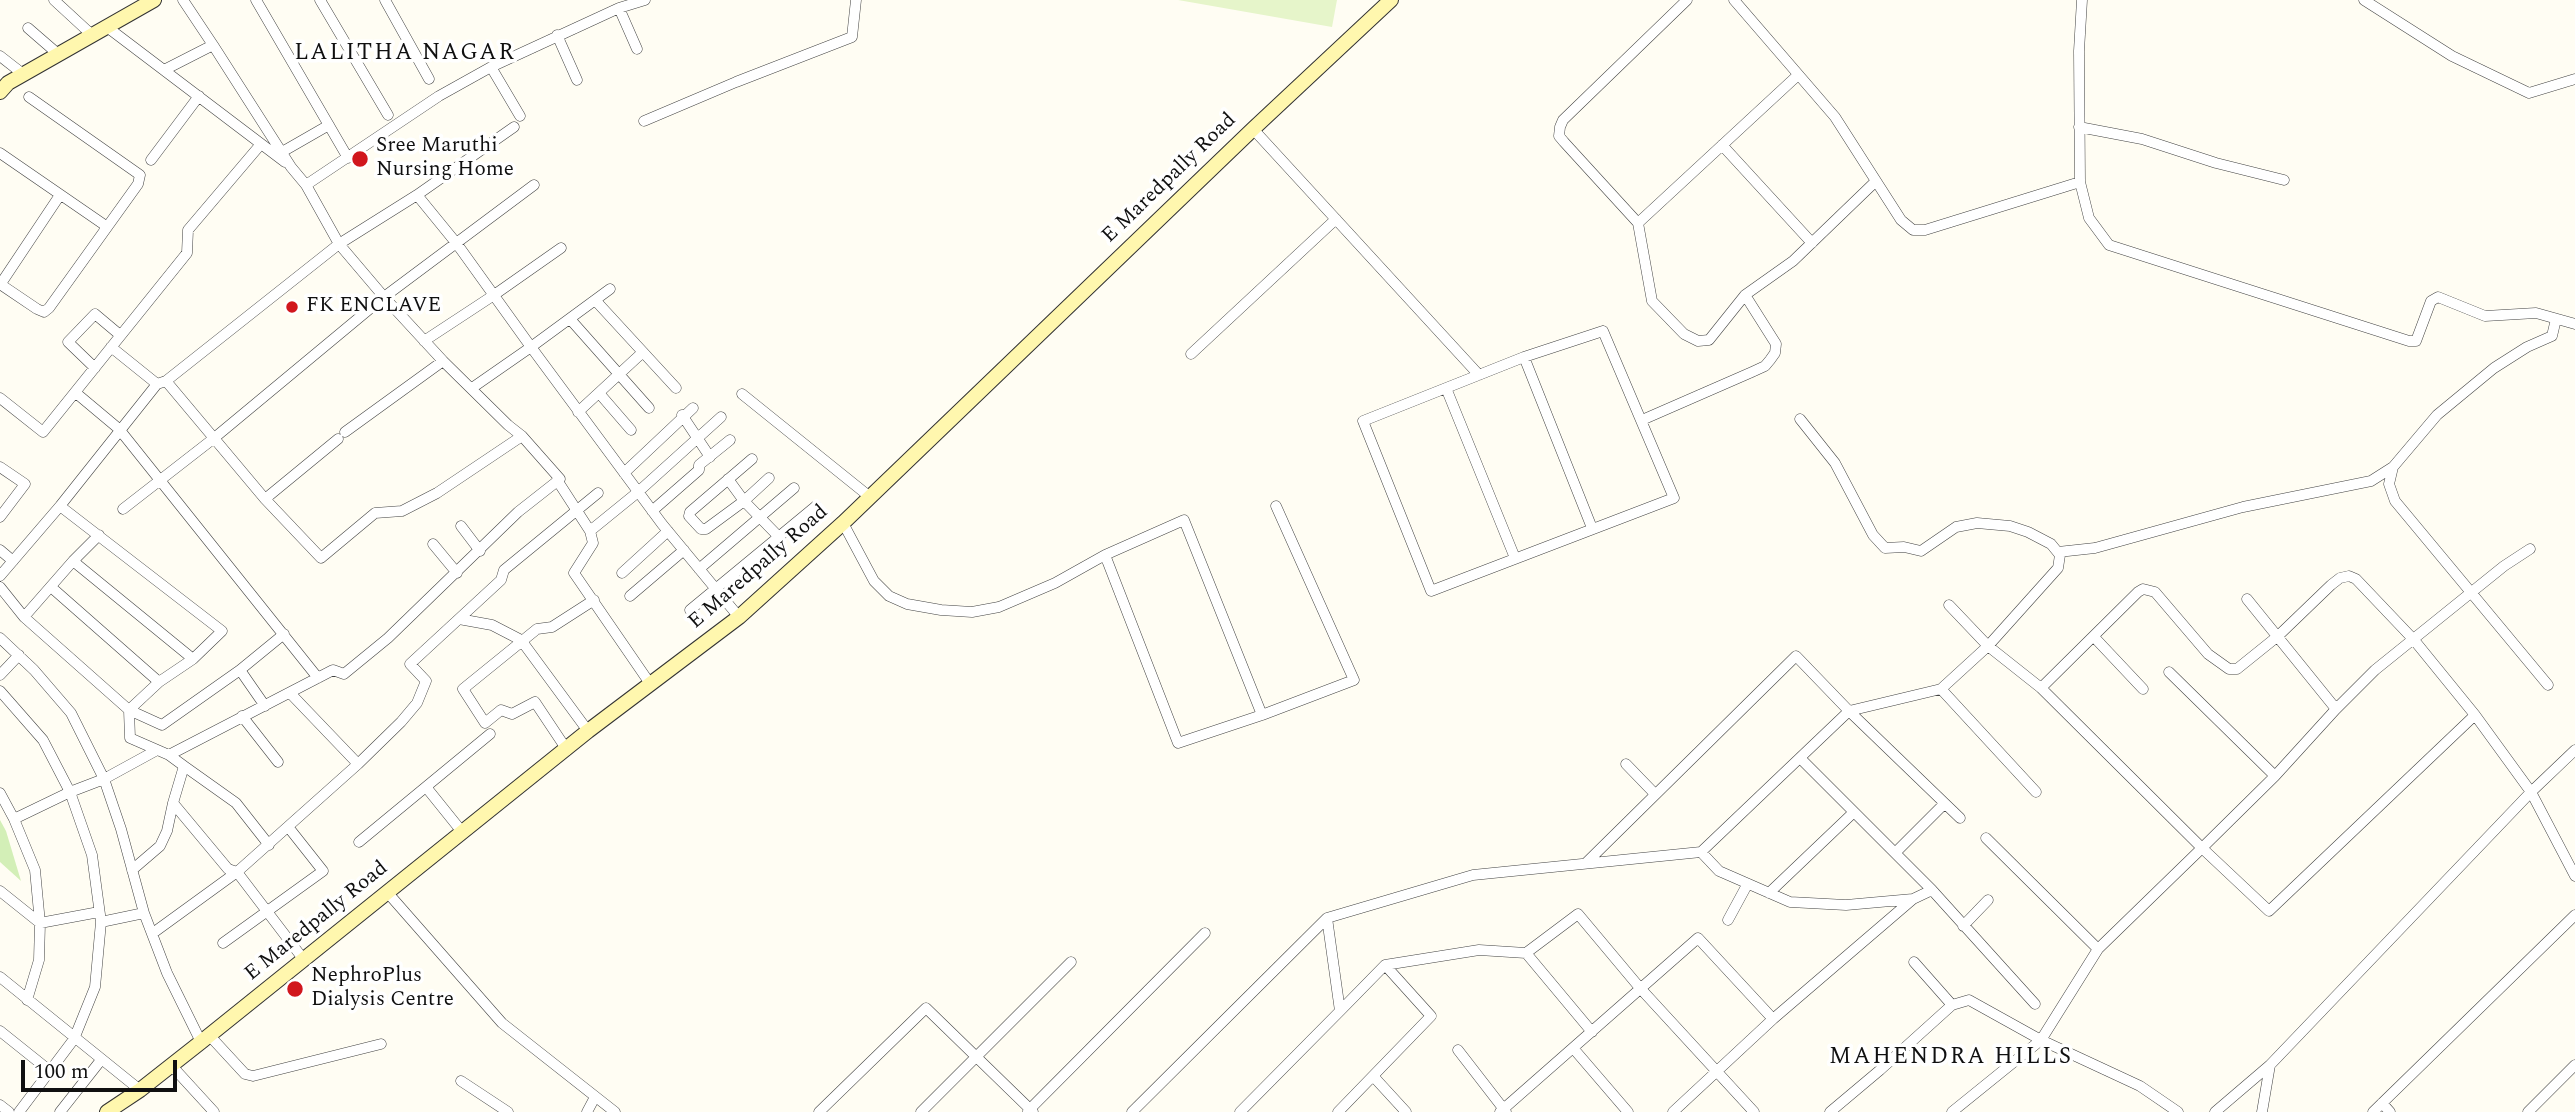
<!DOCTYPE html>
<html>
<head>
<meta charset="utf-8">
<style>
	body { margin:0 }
	#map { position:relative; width:2575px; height:1112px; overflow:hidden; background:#fffdf3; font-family:Spectral,serif }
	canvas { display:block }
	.scale { position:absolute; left:21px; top:1060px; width:156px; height:32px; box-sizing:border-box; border:4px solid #101010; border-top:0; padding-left:9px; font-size:21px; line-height:24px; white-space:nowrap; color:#101010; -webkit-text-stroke:5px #fff; paint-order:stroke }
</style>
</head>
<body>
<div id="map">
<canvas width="2575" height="1112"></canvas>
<div class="scale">100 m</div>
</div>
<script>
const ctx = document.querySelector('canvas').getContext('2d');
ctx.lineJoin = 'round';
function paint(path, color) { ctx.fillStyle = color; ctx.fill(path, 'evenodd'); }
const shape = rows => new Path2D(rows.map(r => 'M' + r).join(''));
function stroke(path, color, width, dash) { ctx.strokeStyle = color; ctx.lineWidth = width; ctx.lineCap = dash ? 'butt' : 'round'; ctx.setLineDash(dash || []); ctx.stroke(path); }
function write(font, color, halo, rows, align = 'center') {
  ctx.font = font + ' Spectral,serif'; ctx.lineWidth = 7; ctx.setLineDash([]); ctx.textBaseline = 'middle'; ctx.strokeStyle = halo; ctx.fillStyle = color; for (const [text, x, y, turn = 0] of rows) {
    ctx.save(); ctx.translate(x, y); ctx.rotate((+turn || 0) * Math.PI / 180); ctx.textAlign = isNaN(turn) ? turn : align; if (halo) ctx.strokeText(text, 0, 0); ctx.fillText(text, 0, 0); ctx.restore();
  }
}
const green = shape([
	[0,820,6,831,21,881,0,862]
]);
const pitch = shape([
	[1178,0,1337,0,1332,27]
]);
const street = shape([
	[54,0,92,35],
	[256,0,348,158],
	[320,0,388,115],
	[385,0,429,79],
	[1734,0,1835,117,1901,220,1913,230,1925,230,2080,182,2079,51,2082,0],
	[2364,0,2452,56,2529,93,2575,79],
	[619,8,637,49],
	[107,27,285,162],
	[28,28,58,54],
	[557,35,577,80],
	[213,45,291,167,306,185,439,96,491,67,619,8,645,0],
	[0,56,23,74],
	[491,67,520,116],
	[164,70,213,45,183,0],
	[1798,75,1638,223,1652,301,1684,334,1698,341,1709,340,1745,295,1793,261,1876,181],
	[644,121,736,82,852,37,856,0],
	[2079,127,2142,139,2216,163,2284,180],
	[1253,129,1479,375],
	[1722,145,1812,243],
	[282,152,329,125],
	[0,153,106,226],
	[151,160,199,96],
	[2080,182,2089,218,2109,245,2409,341,2416,341,2431,301,2438,297,2485,316,2536,313,2575,324],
	[1638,223,1564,142,1559,136,1560,127,1563,120,1687,0],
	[0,284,37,309,44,312,49,308,138,184,140,175,29,97],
	[0,285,60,195],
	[610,289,531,347,662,524,739,617],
	[595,300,676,388],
	[570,319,649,408],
	[1603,331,1674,498,1431,591,1363,421,1524,357,1603,331],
	[424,341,494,295,561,248],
	[1191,354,1336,219],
	[1524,357,1592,528],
	[95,368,68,342,95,314,120,335],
	[166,381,265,499],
	[157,384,166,381,339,244,417,195],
	[472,388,531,347,457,244,417,195,514,127],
	[1446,388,1515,558],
	[76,393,119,429,318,678],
	[599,393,631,430],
	[742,394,870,497],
	[0,398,43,432,187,253,188,230,261,144],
	[578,412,643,352],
	[682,415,710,457],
	[1642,420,1752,372,1765,366,1770,360,1775,353,1776,344,1745,295],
	[345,432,443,361],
	[338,439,265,499,321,558,375,513,402,511,437,493,522,436],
	[752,459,690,512,689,516,701,529,706,529,744,501,769,478],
	[0,467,25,484,0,517],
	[624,473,693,408],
	[728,479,744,501,779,537],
	[557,480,590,531,593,543,574,573,651,685],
	[60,506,222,631,193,659,159,682,129,710,130,738,169,755,184,766,173,803],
	[123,509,213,439,384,297,534,185],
	[652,511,699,470,699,465,730,440],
	[843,523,874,581,889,596,907,604,941,610,972,612,999,607,1055,583,1105,555,1178,743,1262,715,1354,680,1276,506],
	[461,526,480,551],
	[590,531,638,492,721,417],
	[433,544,457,573],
	[0,550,13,561],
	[2058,552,2095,548,2243,507,2371,481,2393,467],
	[1105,555,1184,520,1262,715],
	[73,561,193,659],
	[699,569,794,488],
	[622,573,668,531],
	[0,576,60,506,157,384,111,347],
	[0,587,24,617,129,710,162,725,240,670,284,634],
	[51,587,159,682],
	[630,596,684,550],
	[2247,599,2336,709],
	[1949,605,1988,646,2041,688,2202,848,2098,949,1986,838],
	[690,610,816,506],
	[24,617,73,561,99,535],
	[459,619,492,625,521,640,588,731],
	[2094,637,2143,689],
	[0,638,34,670,71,713,104,779,121,829,144,913],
	[240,670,265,706],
	[2169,672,2275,776],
	[0,675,19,655],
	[2548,685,2395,501,2389,484,2393,467,2437,415,2494,368,2527,347,2552,336,2556,319],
	[2041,688,2138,592,2143,589,2155,592,2208,654,2229,669,2237,669,2278,636,2331,585,2340,578,2349,576,2356,579,2414,640,2475,715,2531,792,2575,876],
	[1941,689,2036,792],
	[0,691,43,740,70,792,92,855,101,922],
	[290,693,358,764],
	[2475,715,2269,911,2202,848,2275,776,2336,709,2375,670,2504,566,2530,549],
	[242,716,278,762],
	[567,750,535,702,512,714,501,710,485,723,463,689,537,629,552,627,594,600],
	[169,755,333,670,344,674,388,638,518,512,560,479,522,436,508,425,443,361,384,297,339,244,306,185],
	[1801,759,1932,890,2035,1004],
	[1626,764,1655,794],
	[184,766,236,803,269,845],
	[426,787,463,833],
	[0,793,14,819,35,870,40,923,39,960,27,1000],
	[14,819,70,792,104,779,157,750],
	[359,842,490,734],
	[1701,852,1719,871,1790,902,1846,905,1913,899,1932,890],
	[1895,853,1944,804],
	[1586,863,1796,656,1849,711,1960,818],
	[132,870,160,846,167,831,173,803,228,869,237,872,153,933],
	[0,891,40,923,99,912],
	[387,892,502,1023,615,1112],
	[1769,893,1854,812],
	[1327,918,1473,875,1701,852,1849,711,1941,689,1988,646,2058,568,2060,555,2051,544,2028,532,2010,526,1977,523,1956,527,1921,551,1904,547,1885,548,1873,535,1835,463,1800,419],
	[1728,920,1747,885],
	[1963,926,1988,900],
	[223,943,323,871,289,828],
	[1526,953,1592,1032],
	[304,960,237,872,358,764,401,722,417,703,426,681,410,664,501,580,504,570,598,493],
	[1914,962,1952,1005],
	[1385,965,1479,950,1526,953,1578,914,1640,988,1754,1112],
	[0,977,140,1090],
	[0,1031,50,1071],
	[209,1035,245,1074,253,1076,381,1044],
	[1573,1048,1628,1112],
	[1458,1050,1506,1112],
	[171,1065,214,1112],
	[1373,1076,1406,1112],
	[461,1081,508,1112],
	[2382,1103,2390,1112],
	[0,1105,9,1112],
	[1028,1111,1205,933],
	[19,1112,74,1039,95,987,101,922,144,913,167,973,201,1042],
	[60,1112,101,1060],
	[587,1112,595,1097],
	[819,1112,926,1008,1033,1112],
	[921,1112,1071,962],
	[1132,1112,1327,918,1340,1011,1385,965,1431,1016,1338,1112],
	[1240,1112,1340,1011],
	[1500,1112,1698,938,1773,1019],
	[1673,1112,1773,1019,1913,899],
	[1830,1112,1880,1070,1952,1005,1969,1000,2041,1040,2140,1086,2178,1112],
	[1952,1112,2041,1040,2098,949],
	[2215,1112,2270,1065],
	[2262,1112,2270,1065,2531,792,2575,750],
	[2373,1112,2575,915],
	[2528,1112,2575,1065]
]);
const secondary = shape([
	[0,92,8,83,154,0],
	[107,1112,140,1090,201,1042,588,731,739,617,843,523,1253,129,1391,0]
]);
const markers = [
	[360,159,9,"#d1171d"],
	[292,307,7,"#d1171d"],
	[295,989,9,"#d1171d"]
];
const poiNames = [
	["Sree Maruthi",376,147],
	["Nursing Home",376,171],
	["FK ENCLAVE",306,307],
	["NephroPlus",311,977],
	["Dialysis Centre",311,1001]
];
const streetNames = [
	["E Maredpally Road",1170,179,-44],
	["E Maredpally Road",759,568,-41],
	["E Maredpally Road",317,922,-39]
];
const neighbourhoodNames = [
	["LALITHA NAGAR",405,54],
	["MAHENDRA HILLS",1951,1058]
];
paint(green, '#d3efb7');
paint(pitch, '#e6f5ca');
stroke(street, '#434343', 11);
stroke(secondary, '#323232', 16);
stroke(street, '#fff', 10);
stroke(secondary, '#fff7ae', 14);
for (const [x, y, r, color] of markers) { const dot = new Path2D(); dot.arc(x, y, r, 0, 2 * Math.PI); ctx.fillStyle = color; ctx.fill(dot); stroke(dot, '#fff', 2.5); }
write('21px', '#101010', '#fff', poiNames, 'left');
write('21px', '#101010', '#fff', streetNames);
ctx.letterSpacing = '2px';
write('23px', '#101010', '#fff', neighbourhoodNames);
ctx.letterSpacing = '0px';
</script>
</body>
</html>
